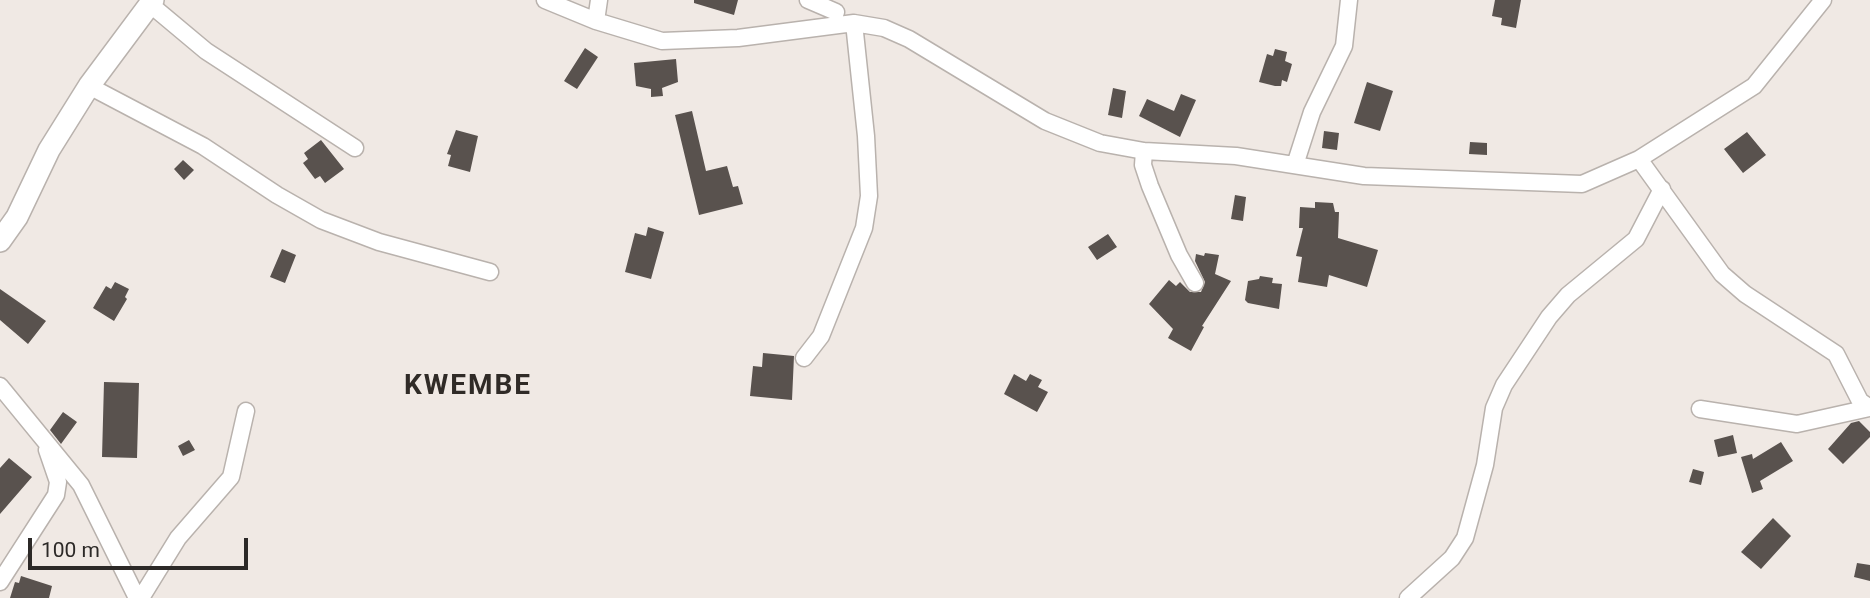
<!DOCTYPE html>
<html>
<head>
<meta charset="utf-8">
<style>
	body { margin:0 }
	#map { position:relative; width:1870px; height:598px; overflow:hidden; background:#f0e9e4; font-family:Roboto,sans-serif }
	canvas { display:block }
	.scale { position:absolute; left:28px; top:538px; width:220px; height:32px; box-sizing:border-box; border:4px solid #2c2927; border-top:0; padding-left:9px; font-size:21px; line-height:24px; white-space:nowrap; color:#2c2927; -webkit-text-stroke:5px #f0e9e4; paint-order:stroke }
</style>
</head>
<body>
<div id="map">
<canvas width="1870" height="598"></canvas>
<div class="scale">100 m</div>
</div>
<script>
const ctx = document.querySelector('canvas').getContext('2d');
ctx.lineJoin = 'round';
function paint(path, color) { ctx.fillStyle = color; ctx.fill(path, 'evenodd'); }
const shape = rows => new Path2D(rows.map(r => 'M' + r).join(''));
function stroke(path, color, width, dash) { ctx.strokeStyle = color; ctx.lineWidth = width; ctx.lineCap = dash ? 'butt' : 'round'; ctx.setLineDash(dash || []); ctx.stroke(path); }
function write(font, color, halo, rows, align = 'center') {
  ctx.font = font + ' Roboto,sans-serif'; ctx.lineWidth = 7; ctx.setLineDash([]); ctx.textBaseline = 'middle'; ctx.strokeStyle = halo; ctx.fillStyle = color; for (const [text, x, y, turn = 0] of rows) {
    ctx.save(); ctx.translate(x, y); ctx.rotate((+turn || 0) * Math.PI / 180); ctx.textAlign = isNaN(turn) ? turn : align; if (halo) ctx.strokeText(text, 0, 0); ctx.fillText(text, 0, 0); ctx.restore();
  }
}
const building = shape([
	[694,0,738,0,734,15,694,3],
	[1495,0,1521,0,1516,28,1501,25,1502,18,1492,16],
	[585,48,598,57,577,89,564,81],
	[1275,49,1287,52,1285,61,1292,64,1287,82,1282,80,1281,86,1275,86,1259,82,1267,54,1273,56],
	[676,59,678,82,662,88,663,96,651,97,651,89,636,86,634,63],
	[1367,82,1393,91,1380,131,1354,123],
	[1113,88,1126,91,1122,118,1108,115],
	[1181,94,1196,100,1180,137,1139,116,1147,99,1174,111],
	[692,111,706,171,727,166,733,187,738,186,743,204,699,215,675,115],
	[456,130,478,136,470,172,448,166,451,155,447,154],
	[1324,131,1339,133,1337,150,1322,148],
	[1747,132,1766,155,1743,173,1724,149],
	[321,140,344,169,325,183,320,176,315,179,303,163,308,159,304,153],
	[1470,142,1487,143,1487,155,1469,154],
	[183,160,194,170,184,180,174,169],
	[1235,195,1246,197,1243,221,1231,219],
	[1315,202,1333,203,1335,212,1339,212,1338,238,1378,250,1367,287,1329,275,1327,287,1298,282,1302,257,1296,256,1303,228,1299,228,1300,207,1315,208],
	[648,227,664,232,651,279,625,272,635,233,646,236],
	[1108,234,1117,247,1097,260,1088,247],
	[282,249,296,255,285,283,270,277],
	[1205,253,1219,255,1215,274,1231,281,1202,326,1204,327,1191,351,1168,338,1173,329,1149,304,1169,280,1176,286,1180,282,1190,292,1201,292,1205,282,1195,261,1196,254,1204,256],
	[1260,276,1273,278,1272,283,1282,284,1279,309,1248,303,1245,300,1248,281,1259,279],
	[115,282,129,289,125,297,127,299,114,321,93,308,106,286,111,289],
	[0,289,46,321,28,344,0,320],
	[763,353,794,356,792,400,750,396,753,366,762,367],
	[1014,374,1026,381,1030,374,1042,380,1038,387,1048,392,1037,412,1004,394],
	[104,382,139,383,137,458,102,457],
	[63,412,77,422,61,444,50,430],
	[1859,421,1870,432,1870,437,1843,464,1828,449,1851,423],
	[1733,435,1737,453,1718,457,1714,440],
	[189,440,195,450,183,456,178,446],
	[1781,442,1793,461,1760,481,1763,489,1752,493,1741,457,1752,454,1753,459],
	[9,458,32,477,0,514,0,468],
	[1693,469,1704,472,1701,485,1689,482],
	[1773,518,1791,536,1761,569,1741,552],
	[1857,563,1870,565,1870,581,1854,577],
	[21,576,52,586,49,598,10,598,15,582,19,583]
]);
const street = shape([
	[545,0,596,21,662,41,738,38,854,23,884,28,909,39,1045,121,1100,143,1144,151,1236,156,1364,176,1582,184,1639,159,1754,86,1823,0],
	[808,0,836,12],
	[151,5,206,51,355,148],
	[596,21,599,0],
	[89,86,203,146,277,195,321,220,379,242,490,272],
	[1144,151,1143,165,1150,186,1179,255,1195,283],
	[1639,159,1722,274,1745,294,1836,354,1860,401,1870,408],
	[1295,165,1312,112,1344,46,1349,0],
	[804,358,821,336,864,228,869,196,866,136,854,23],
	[0,386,81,485,137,598],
	[1700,409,1797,424,1869,408],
	[0,582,56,495,58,482,47,450],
	[141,598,178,538,231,477,246,411],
	[1408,598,1452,558,1465,538,1485,465,1494,408,1504,385,1549,317,1568,295,1636,239,1662,189]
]);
const secondary = shape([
	[0,241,17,217,49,150,89,86,153,0]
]);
const districtNames = [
	["KWEMBE",468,387]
];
paint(building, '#59524e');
stroke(street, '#b9b2ad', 19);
stroke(secondary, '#b9b2ad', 24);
stroke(street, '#fff', 16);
stroke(secondary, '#fff', 21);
ctx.letterSpacing = '2px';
write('bold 28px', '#302b27', '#f0e9e4', districtNames);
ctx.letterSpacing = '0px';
</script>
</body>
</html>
